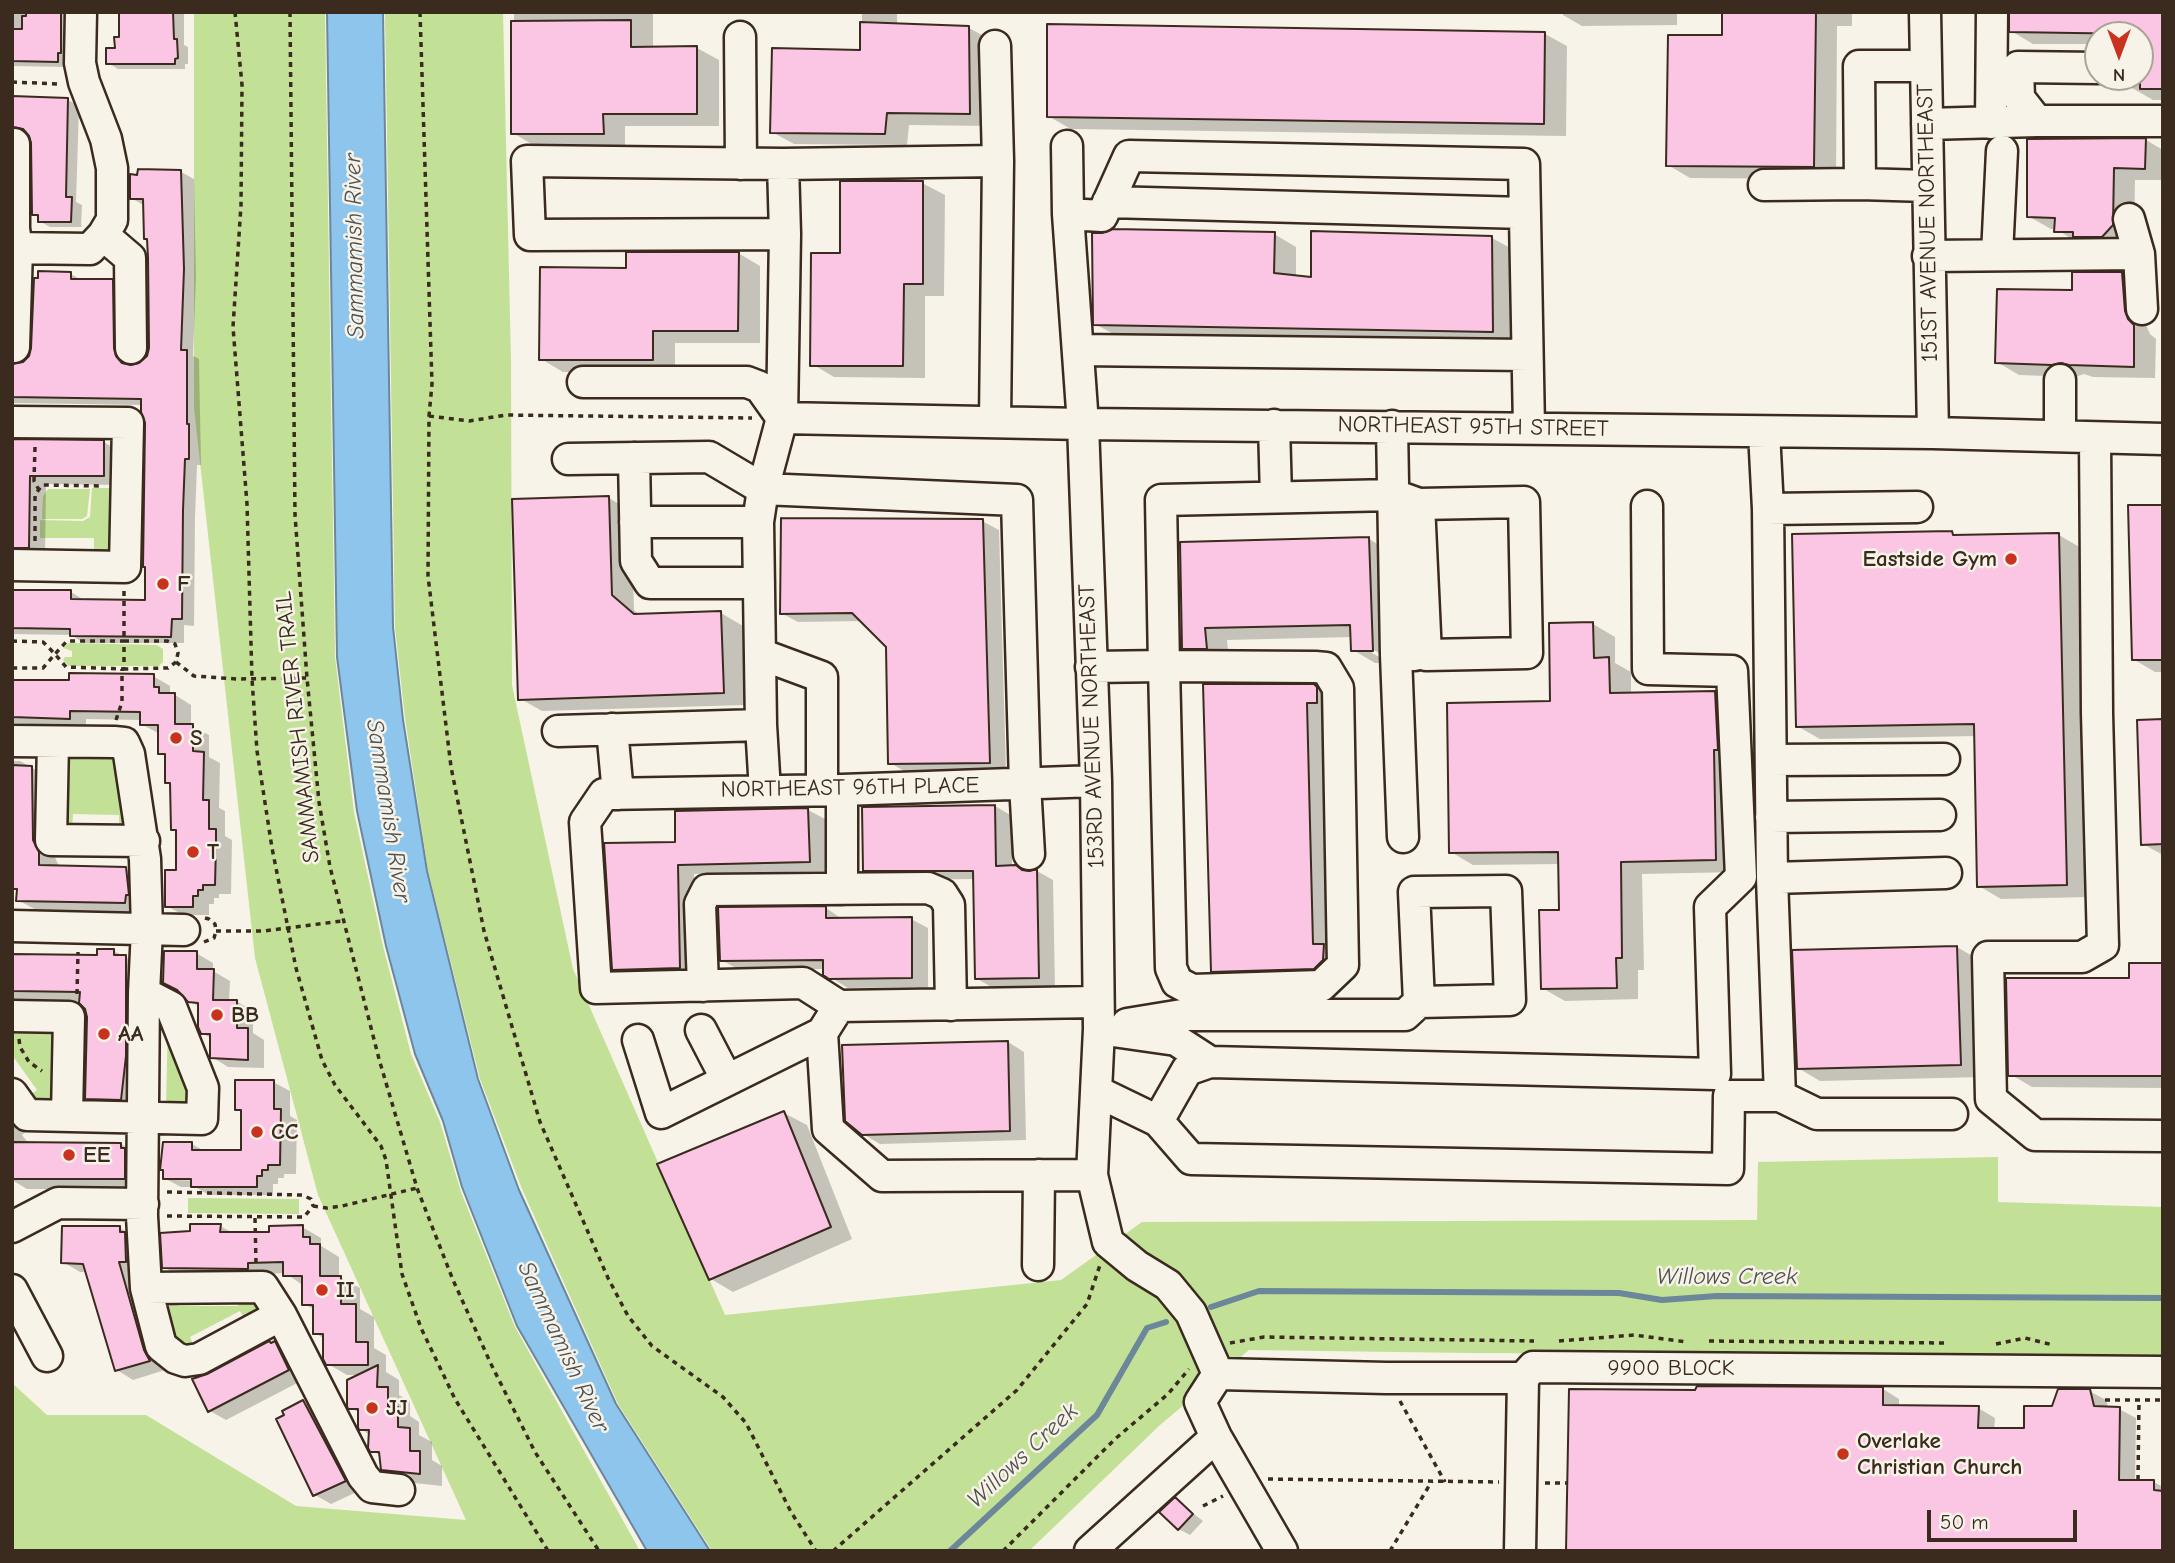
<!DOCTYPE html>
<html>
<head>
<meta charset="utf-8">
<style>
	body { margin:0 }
	#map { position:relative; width:2175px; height:1563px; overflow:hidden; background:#f7f3e8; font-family:"Comic Neue",sans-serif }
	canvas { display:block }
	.frame { position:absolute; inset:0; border:14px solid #3b2a1e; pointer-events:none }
	.north { position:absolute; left:2084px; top:21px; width:70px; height:70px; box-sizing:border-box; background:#f7f3e8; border:2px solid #aca397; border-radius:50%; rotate:180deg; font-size:19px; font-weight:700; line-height:28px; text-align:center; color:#3b2a1e }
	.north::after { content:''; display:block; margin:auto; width:24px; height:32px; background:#c8321e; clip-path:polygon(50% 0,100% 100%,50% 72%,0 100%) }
	.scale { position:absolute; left:1927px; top:1510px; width:150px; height:32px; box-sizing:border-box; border:4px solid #3b2a1e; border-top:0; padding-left:9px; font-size:21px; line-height:24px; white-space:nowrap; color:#3b2a1e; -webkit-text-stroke:5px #f7f3e8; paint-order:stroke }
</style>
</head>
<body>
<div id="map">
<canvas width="2175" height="1563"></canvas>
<div class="frame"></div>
<div class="north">N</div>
<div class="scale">50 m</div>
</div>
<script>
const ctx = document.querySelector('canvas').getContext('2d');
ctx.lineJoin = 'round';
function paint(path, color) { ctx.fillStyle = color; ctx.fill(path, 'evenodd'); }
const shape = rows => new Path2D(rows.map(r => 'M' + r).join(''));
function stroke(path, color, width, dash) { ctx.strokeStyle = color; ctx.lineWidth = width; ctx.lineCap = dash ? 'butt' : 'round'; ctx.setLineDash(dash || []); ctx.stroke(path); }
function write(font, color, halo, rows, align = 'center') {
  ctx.font = font + ' "Comic Neue",sans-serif'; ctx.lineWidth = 5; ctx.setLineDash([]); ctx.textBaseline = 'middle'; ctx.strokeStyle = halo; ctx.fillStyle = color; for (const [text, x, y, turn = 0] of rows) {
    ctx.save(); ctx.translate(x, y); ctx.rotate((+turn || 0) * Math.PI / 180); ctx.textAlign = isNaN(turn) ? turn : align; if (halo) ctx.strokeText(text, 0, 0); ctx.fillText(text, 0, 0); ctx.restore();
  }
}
const green = shape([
	[194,12,325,12,335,657,354,812,383,946,411,1054,440,1122,461,1192,515,1327,640,1551,12,1551,12,1383,47,1415,146,1415,296,1506,466,1520,318,1195,255,958,194,408],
	[385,12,503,12,511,361,512,685,573,969,725,1315,1061,1280,1142,1222,1757,1220,1758,1162,1998,1157,1998,1202,2163,1207,2163,1355,1469,1353,1249,1350,1160,1425,1029,1551,712,1551,618,1404,522,1189,480,1079,428,871,405,718,395,628],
	[92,488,115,488,111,552,94,556,94,538,40,538,40,520,83,521,90,517],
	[48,489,90,489,87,516,82,519,42,519,43,496],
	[69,643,157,645,163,649,163,662,159,666,69,666,63,660,65,657,72,657,72,651,63,648],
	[116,753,135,822,119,830,119,815,73,814,72,829,62,829,70,755],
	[168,1021,192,1098,185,1108,166,1105],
	[12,1024,57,1027,56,1099,45,1106,26,1098,37,1090,12,1055],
	[188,1198,299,1199,299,1214,188,1213],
	[177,1293,178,1306,238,1306,238,1300,253,1300,257,1307,258,1314,246,1321,240,1311,190,1337,195,1348,172,1346,162,1298]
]);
const water = shape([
	[327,12,383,12,393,627,403,720,427,871,478,1079,519,1190,616,1404,710,1551,647,1551,517,1326,462,1187,443,1121,415,1054,386,946,357,811,337,657,327,12]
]);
const shadow = shape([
	[12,12,69,12,69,67,12,66],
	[121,12,184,12,184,45,188,47,188,64,185,64,185,69,118,69,108,63,121,39],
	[514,12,653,12,653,48,697,48,719,60,719,126,625,126,625,146,535,146,513,133],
	[767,12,897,12,897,25,969,28,991,40,992,126,909,125,907,145,794,144,772,132,862,52,862,14],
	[1563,12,1677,12,1677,25,1582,26,1563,15],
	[1724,12,1852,12,1852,26,1837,26,1836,179,1690,178,1668,165,1724,37],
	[2163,12,2163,100,2153,100,2132,88,2132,77,2140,77,2140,35,2098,35,2098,44,2033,44,2011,31],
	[1545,34,1567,46,1566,136,1071,129,1048,116],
	[12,98,68,100,79,106,76,202,82,205,81,227,50,227,39,221,39,218,33,214,33,143,27,132,16,135,12,138],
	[2146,140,2163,150,2163,180,2135,180,2134,238,2078,243,2056,229,2051,229,2028,216,2029,141],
	[181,172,194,179,196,277,193,356,199,359,201,465,197,465,195,518,194,626,184,625,184,643,84,643,71,635,12,634,12,591,71,592,84,600,146,602,147,423,143,405,12,403,12,366,22,364,30,358,71,274,83,281,112,281,125,288,126,357,128,365,140,365,147,358,150,348,149,240,145,238,145,206,131,198],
	[922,183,945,195,944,296,925,296,925,378,834,377,812,364,842,254],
	[1274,234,1296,247,1296,277,1313,278,1492,238,1514,250,1515,344,1117,336,1095,324],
	[738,253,760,266,760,343,675,343,675,372,563,372,541,359,628,270],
	[2122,273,2144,286,2146,325,2150,334,2156,339,2155,378,2093,377,2084,374,2075,377,2019,375,1997,362,2074,292],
	[12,441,104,442,120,452,120,485,46,484,45,556,12,553],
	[609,498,631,511,634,610,640,615,721,613,743,626,745,705,542,711,519,698],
	[2163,506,2163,672,2155,672,2133,659],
	[982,521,999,530,1006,771,906,772,890,763,887,647,862,621,798,622,781,613],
	[1952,533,1958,537,2059,535,2081,548,2089,897,2001,899,1979,886,1976,736,1820,739,1797,726],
	[1369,539,1391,552,1395,662,1372,649,1372,653,1390,663,1375,663,1353,650,1352,637,1227,640,1229,661,1206,660,1184,648,1182,544],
	[1593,624,1615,637,1615,663,1631,672,1631,695,1715,693,1737,706,1737,872,1642,874,1644,970,1638,970,1638,999,1565,1001,1542,988,1560,912,1560,864,1473,865,1451,852,1551,703],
	[153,676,170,686,170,695,175,695,191,705,191,726,209,735,209,757,220,763,219,808,225,811,225,836,232,840,231,894,219,894,219,898,214,898,214,904,209,904,209,915,183,915,167,906,178,872,178,832,172,829,172,785,167,782,167,757,160,753,160,734,141,724,141,720,86,719,86,727,12,723,12,682,71,682],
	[1205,686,1314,686,1337,699,1345,973,1235,984,1213,971],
	[2163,721,2163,855,2143,844],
	[12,761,20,761,52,779,53,852,59,867,126,869,145,880,145,913,38,911,18,900,18,891,12,886],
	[995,806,1012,816,1012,867,1025,872,1037,871,1053,880,1055,987,993,988,976,978,975,879,882,880,865,870,864,808],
	[808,810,825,819,826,871,694,874,696,977,631,979,614,969,677,844],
	[826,908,842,919,911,919,928,928,928,987,848,988,825,974,825,969,738,969,721,960],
	[1957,947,1979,960,1982,1077,1820,1081,1798,1068],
	[114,951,147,969,142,1111,108,1110,87,1098,88,1017,86,1008,81,1003,12,1002,12,955,98,957],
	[196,953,213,963,213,971,230,981,229,1001,236,1001,253,1011,253,1033,264,1040,264,1068,228,1067,212,1057,212,1039,202,1033,200,1007,189,1001],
	[2163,965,2163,1088,2032,1087,2010,1074,2131,980],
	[1008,1042,1024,1052,1026,1140,880,1144,863,1134],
	[273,1082,290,1091,290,1116,297,1120,296,1174,284,1174,284,1178,278,1178,278,1184,273,1184,273,1195,209,1195,195,1187,181,1187,164,1178,164,1171,162,1170,192,1144,206,1152,243,1152,243,1112,237,1109],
	[176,1177,200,1177,200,1181,176,1180],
	[12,1107,27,1131,22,1135,29,1144,121,1144,140,1156,144,1189,27,1189,12,1180],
	[784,1113,807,1125,852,1239,733,1292,711,1279],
	[220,1226,233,1233,271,1233,302,1227,321,1238,321,1246,339,1257,339,1277,360,1288,360,1309,374,1317,374,1348,386,1355,386,1372,399,1380,399,1395,410,1401,410,1416,419,1422,419,1435,432,1442,432,1460,442,1466,442,1486,405,1482,383,1469,382,1456,372,1451,370,1435,361,1429,360,1413,350,1408,361,1375,347,1375,328,1364,325,1339,315,1333,315,1310,304,1304,304,1286,285,1273,183,1278,164,1267,192,1233],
	[120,1228,136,1237,160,1361,165,1370,133,1380,117,1370,87,1272,80,1272,63,1262],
	[275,1343,291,1353,305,1379,226,1420,210,1411],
	[1883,1389,1899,1399,1899,1407,1978,1408,1995,1418,1994,1430,2026,1430,2053,1408,2089,1391,2106,1400,2108,1408,2119,1409,2136,1418,2135,1482,2154,1482,2163,1487,2163,1551,1696,1392],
	[303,1402,320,1412,361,1490,331,1504,315,1495],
	[1176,1500,1203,1521,1190,1535,1179,1529,1161,1512]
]);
const stream = shape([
	[1211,1307,1259,1291,1619,1293,1662,1300,1717,1296,2163,1298],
	[950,1551,1097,1415,1147,1328,1166,1322]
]);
const building = shape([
	[26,12,61,13,61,53,58,53,58,62,12,61,12,29,22,29,22,16,26,16,26,12],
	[119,12,173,12,174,39,177,39,178,58,175,59,175,64,106,64,106,48,115,48,114,37,119,37,119,12],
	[1722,12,1816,12,1814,167,1666,166,1668,35,1722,35,1722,12],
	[2009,12,2163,12,2163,89,2140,89,2140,34,2009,32,2009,12],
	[631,20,631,47,697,46,697,114,603,114,604,134,511,134,511,21,631,20],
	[860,22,969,26,970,114,887,113,885,134,770,133,772,48,860,50,860,22],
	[1047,24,1545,32,1544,124,1047,117,1047,24],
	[12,96,68,98,66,197,72,197,71,222,38,222,38,215,32,215,31,143,29,136,23,129,12,127,12,96],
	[2146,138,2145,169,2114,168,2113,225,2102,237,2073,237,2073,232,2054,232,2055,218,2027,217,2027,139,2146,138],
	[138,169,181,170,184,269,181,350,187,350,187,424,189,424,189,459,185,459,183,510,182,619,172,619,171,637,70,636,70,629,12,628,12,590,71,590,71,599,145,600,145,567,143,567,145,423,141,412,141,399,12,397,12,364,23,362,29,356,31,348,34,278,38,278,38,271,71,272,71,279,113,279,114,348,116,356,122,363,131,365,139,363,147,356,149,348,148,258,147,239,144,239,143,199,130,199,130,174,137,175,138,169],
	[840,181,923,181,923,284,904,284,903,366,810,366,811,253,840,253,840,181],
	[1113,229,1275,232,1274,273,1311,277,1311,231,1492,236,1493,332,1093,325,1092,233,1102,233,1113,229],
	[626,252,739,252,738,331,653,331,653,360,539,360,540,267,626,268,626,252],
	[2072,272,2122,272,2125,311,2128,319,2134,325,2134,367,2069,365,2061,363,2052,365,1995,363,1997,289,2072,290,2072,272],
	[12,439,104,440,104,476,30,476,29,548,12,548,12,439],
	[609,496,612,595,634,614,721,611,724,693,518,700,512,499,609,496],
	[2128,505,2163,505,2163,660,2132,660,2128,505],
	[781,518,983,519,990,763,888,764,886,647,852,613,780,614,781,518],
	[1952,531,1953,535,2059,533,2067,885,1977,887,1974,724,1796,727,1792,534,1952,531],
	[1369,537,1373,651,1351,651,1350,625,1205,628,1207,649,1182,649,1180,542,1369,537],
	[1593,622,1594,658,1609,657,1610,693,1715,691,1718,750,1714,750,1716,860,1621,862,1622,958,1616,958,1617,988,1541,989,1539,910,1559,910,1558,852,1449,853,1447,703,1550,701,1549,623,1593,622],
	[69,673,154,674,154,687,159,687,159,693,175,693,175,724,193,724,193,751,204,752,203,800,209,800,209,829,216,829,216,845,215,885,203,885,203,890,198,890,198,896,193,896,193,907,165,907,165,870,176,870,176,830,171,830,170,783,165,783,165,754,158,754,158,725,140,725,140,712,70,711,70,719,12,717,12,680,69,680,69,673],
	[1203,684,1314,684,1317,687,1317,703,1307,703,1313,944,1324,944,1323,960,1314,969,1211,972,1203,684],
	[2163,719,2163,844,2141,845,2137,720,2163,719],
	[12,765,32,766,33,840,39,852,39,865,126,867,129,895,126,895,125,903,16,901,17,889,12,889,12,765],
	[995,805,996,866,1016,865,1022,870,1029,871,1037,869,1039,978,975,979,973,871,863,871,862,807,995,805],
	[808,808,810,862,678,865,680,968,612,970,604,843,675,842,675,811,808,808],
	[826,906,826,918,912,917,912,978,829,979,823,975,823,960,720,961,718,907,826,906],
	[1957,946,1961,1065,1797,1069,1792,950,1957,946],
	[97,949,114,949,114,955,126,955,126,1056,121,1100,85,1099,87,1017,85,1009,79,1003,80,992,12,991,12,954,97,955,97,949],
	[164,951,197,951,197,969,214,969,213,1000,237,1000,237,1028,248,1028,248,1060,210,1058,210,1034,201,1034,198,1027,198,1003,188,1002,177,990,163,983,164,951],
	[2129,963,2163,963,2163,1076,2008,1076,2006,978,2129,978,2129,963],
	[1008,1041,1010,1131,862,1135,845,1121,842,1045,1008,1041],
	[235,1080,274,1080,274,1109,281,1109,280,1165,268,1165,268,1170,262,1170,262,1176,257,1176,257,1187,191,1187,191,1179,163,1179,163,1170,160,1170,163,1142,192,1142,192,1150,241,1150,241,1110,235,1110,235,1080],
	[784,1111,831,1227,709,1280,657,1164,784,1111],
	[12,1142,121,1143,121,1148,125,1148,125,1179,12,1179,12,1142],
	[190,1224,221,1224,220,1232,269,1232,269,1226,303,1225,303,1237,310,1237,310,1244,320,1244,320,1276,341,1276,341,1304,356,1304,356,1342,368,1342,368,1365,326,1365,323,1359,323,1334,313,1334,313,1305,302,1305,302,1276,283,1276,283,1262,248,1263,248,1269,162,1268,160,1233,190,1231,190,1224],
	[62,1226,120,1226,120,1232,125,1232,126,1262,119,1262,144,1350,150,1361,115,1371,83,1264,61,1263,62,1226],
	[269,1341,271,1343,275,1341,289,1370,208,1412,192,1379,207,1374,269,1341],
	[378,1365,377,1387,388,1387,388,1407,398,1407,398,1427,410,1428,410,1451,420,1451,420,1474,381,1470,379,1452,370,1452,368,1448,369,1430,359,1430,358,1427,358,1409,348,1409,347,1406,347,1380,378,1365],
	[1697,1386,1883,1387,1883,1405,1979,1406,1978,1428,2024,1428,2024,1406,2052,1406,2058,1389,2090,1389,2094,1406,2120,1407,2119,1480,2154,1480,2154,1490,2163,1491,2163,1551,1566,1551,1569,1389,1695,1390,1697,1386],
	[303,1400,346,1481,313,1496,276,1419,284,1415,282,1411,303,1400],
	[1175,1497,1193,1514,1178,1530,1159,1512,1175,1497]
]);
const path = shape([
	[235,12,242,85,241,205,233,327,247,504,252,679,257,751,272,848,296,968,322,1060,335,1085,381,1146,386,1160,402,1274,421,1328,455,1399,548,1551],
	[290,12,295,515,307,678,319,802,330,867,379,1059,417,1188,453,1280,491,1364,535,1452,599,1551],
	[420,12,432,384,429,416,428,576,451,767,484,931,540,1122,608,1278,628,1316,652,1346,723,1397,746,1423,791,1512,816,1551],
	[12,82,59,84],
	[429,416,469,421,506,415,752,418],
	[35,447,34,481,39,490],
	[35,541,35,495,42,485,103,486],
	[124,591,124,641,167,641,175,644,178,653,176,662,168,668,124,669],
	[12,641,43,642,55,654,66,667,124,669,124,641,67,641,55,654,43,668,12,668],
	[176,662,194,676,237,679,307,678],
	[116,720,122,702,122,669],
	[205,918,209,919,215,924,216,931],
	[216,931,264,931,342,921],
	[204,942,214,938,216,931],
	[77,994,78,952],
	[19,1039,20,1047,29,1062,42,1071],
	[167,1192,302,1195,311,1199,313,1206],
	[313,1206,327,1208,342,1206,417,1188],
	[167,1216,304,1217,313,1206],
	[255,1218,256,1264],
	[1559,1341,1634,1335,1687,1342],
	[1709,1341,1946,1343],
	[1230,1343,1264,1337,1534,1341],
	[1996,1344,2025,1338,2053,1345],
	[2105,1400,2163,1400],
	[1400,1401,1445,1482],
	[1268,1479,1499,1482],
	[2138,1480,2139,1400],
	[1545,1483,1567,1483],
	[1203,1506,1223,1496],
	[833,1551,1017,1390,1087,1304,1100,1265],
	[1003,1551,1115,1439,1168,1394,1189,1369],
	[1390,1551,1432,1481]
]);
const minor = shape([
	[1925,12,1933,433],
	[740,37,741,164],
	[1925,66,1859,66,1860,184,1927,186],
	[2037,121,2163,121],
	[1991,123,1992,12],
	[1927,124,2037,121,2019,98,2018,67,2098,68],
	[1067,146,1068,214],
	[783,164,998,161,995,46],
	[1764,185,1860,184],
	[1108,202,1525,213],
	[2129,219,2139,254,2142,309],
	[785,234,530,235,527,161,783,164,785,234,782,418,763,489,1017,500,1025,784,1029,854],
	[103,235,130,258,131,348],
	[12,248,90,249,103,235,112,220,112,168,106,139,84,82,80,63,81,12],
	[1997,255,2002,151],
	[1928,256,2139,254],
	[14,347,17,248,14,229,14,144],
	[1078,350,1527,355],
	[583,382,747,382,760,387,782,418],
	[782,418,1083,424,1933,433,2163,439],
	[12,422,128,423,125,567,12,565],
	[995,422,998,161],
	[1274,425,1276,497],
	[1392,426,1396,655],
	[1764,432,1768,509,1772,878,1780,1096],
	[2060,436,2060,380],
	[2095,438,2097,713,2103,945,2082,957,1988,957,1991,1099,2035,1135,2163,1136],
	[634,458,636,561,650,583,759,583],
	[568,459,709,457,763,489,758,522,761,725],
	[1768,509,1917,507],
	[635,522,758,522],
	[760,654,822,677,822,790],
	[1091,667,1164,666,1315,667,1326,668,1338,688,1343,965,1321,986,1192,990,1177,982,1171,968,1164,666,1161,500,1394,495,1419,504,1426,655,1527,653,1524,502,1419,504],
	[612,729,618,794],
	[558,731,761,725,765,791],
	[12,741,114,742,124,743,129,754,145,859,147,929,144,993,142,1216,146,1288,161,1346,176,1358,185,1361,199,1359,281,1315,263,1287,146,1288],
	[53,742,51,840,144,841],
	[1771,760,1944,759],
	[1096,781,842,790,604,794,585,822,596,988,803,983,839,1006,1098,1002],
	[842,790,842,889],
	[1771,817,1940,815],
	[1403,837,1396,655,1415,655],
	[1772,878,1946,873],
	[12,926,184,930],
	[703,986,700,904,707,890,928,888,942,894,949,905,951,1005],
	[839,1006,822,1033,828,1129,882,1176,1092,1175],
	[12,1016,69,1017,67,1116],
	[1127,1024,1182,1015,1405,1015,1419,1002,1510,1000,1506,891,1414,892,1419,1002],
	[1099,1029,1176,1040,1210,1062,1715,1074,1710,907,1741,877,1732,671,1648,669,1647,506],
	[701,1030,727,1080],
	[638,1040,661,1113,822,1033],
	[1210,1062,1187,1070,1158,1121,1191,1159,1728,1169,1729,1096,1780,1096,1817,1114,1952,1114],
	[1096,1091,1158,1121],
	[12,1094,27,1115,202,1119,203,1088,171,1007,144,993],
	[12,1227,58,1203,143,1204],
	[1038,1265,1039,1175],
	[12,1290,47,1356],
	[281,1315,363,1476,372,1487,399,1490],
	[1218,1374,1191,1313,1168,1285,1137,1266,1108,1242,1092,1175,1099,1029,1096,781,1083,424,1068,214,1102,216,1129,156,1524,164,1529,428],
	[1216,1437,1282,1551],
	[1090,1551,1216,1437,1200,1402,1218,1374,1386,1378,1523,1378,1533,1367,2163,1372],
	[1520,1551,1523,1378]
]);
const markers = [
	[2011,559,7,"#c8321e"],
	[163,584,7,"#c8321e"],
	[176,738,7,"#c8321e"],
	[193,852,7,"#c8321e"],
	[217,1015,7,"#c8321e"],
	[104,1034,7,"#c8321e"],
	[257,1132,7,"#c8321e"],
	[69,1155,7,"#c8321e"],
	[322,1290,7,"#c8321e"],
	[372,1408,7,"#c8321e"],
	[1843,1454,7,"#c8321e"]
];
const streetNames = [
	["151ST AVENUE NORTHEAST",1928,223,-91],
	["NORTHEAST 95TH STREET",1473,427,1],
	["153RD AVENUE NORTHEAST",1092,726,-92],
	["SAMMAMISH RIVER TRAIL",298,727,-96],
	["NORTHEAST 96TH PLACE",850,788,-1],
	["9900 BLOCK",1671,1368]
];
const poiNames = [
	["Eastside Gym",1997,559,"right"],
	["F",177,584],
	["S",190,738],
	["T",207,852],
	["BB",231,1015],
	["AA",118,1034],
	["CC",271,1132],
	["EE",83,1155],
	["II",336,1290],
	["JJ",386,1408],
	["Overlake",1857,1441],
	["Christian Church",1857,1467]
];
const waterNames = [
	["Sammamish River",355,246,-91],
	["Sammamish River",388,811,81],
	["Willows Creek",1727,1277],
	["Sammamish River",563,1347,65],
	["Willows Creek",1023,1456,-43]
];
paint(green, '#c3e097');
paint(water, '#8dc5ec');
stroke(water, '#6c879a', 2);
paint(shadow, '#0003');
stroke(stream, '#6c879a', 6);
paint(building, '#fac6e3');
stroke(building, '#3b2a1e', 2);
stroke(minor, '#3b2a1e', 35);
stroke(path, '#3b2a1e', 3.5, [5, 5]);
stroke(minor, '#f7f3e8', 30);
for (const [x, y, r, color] of markers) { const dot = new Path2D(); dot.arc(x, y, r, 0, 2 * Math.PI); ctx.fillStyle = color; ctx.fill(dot); stroke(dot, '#f7f3e8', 2.5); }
write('23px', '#3b2a1e', '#f7f3e8', streetNames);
write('bold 23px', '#3b2a1e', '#f7f3e8', poiNames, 'left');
write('italic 24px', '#505152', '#f7f3e8', waterNames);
</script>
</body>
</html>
